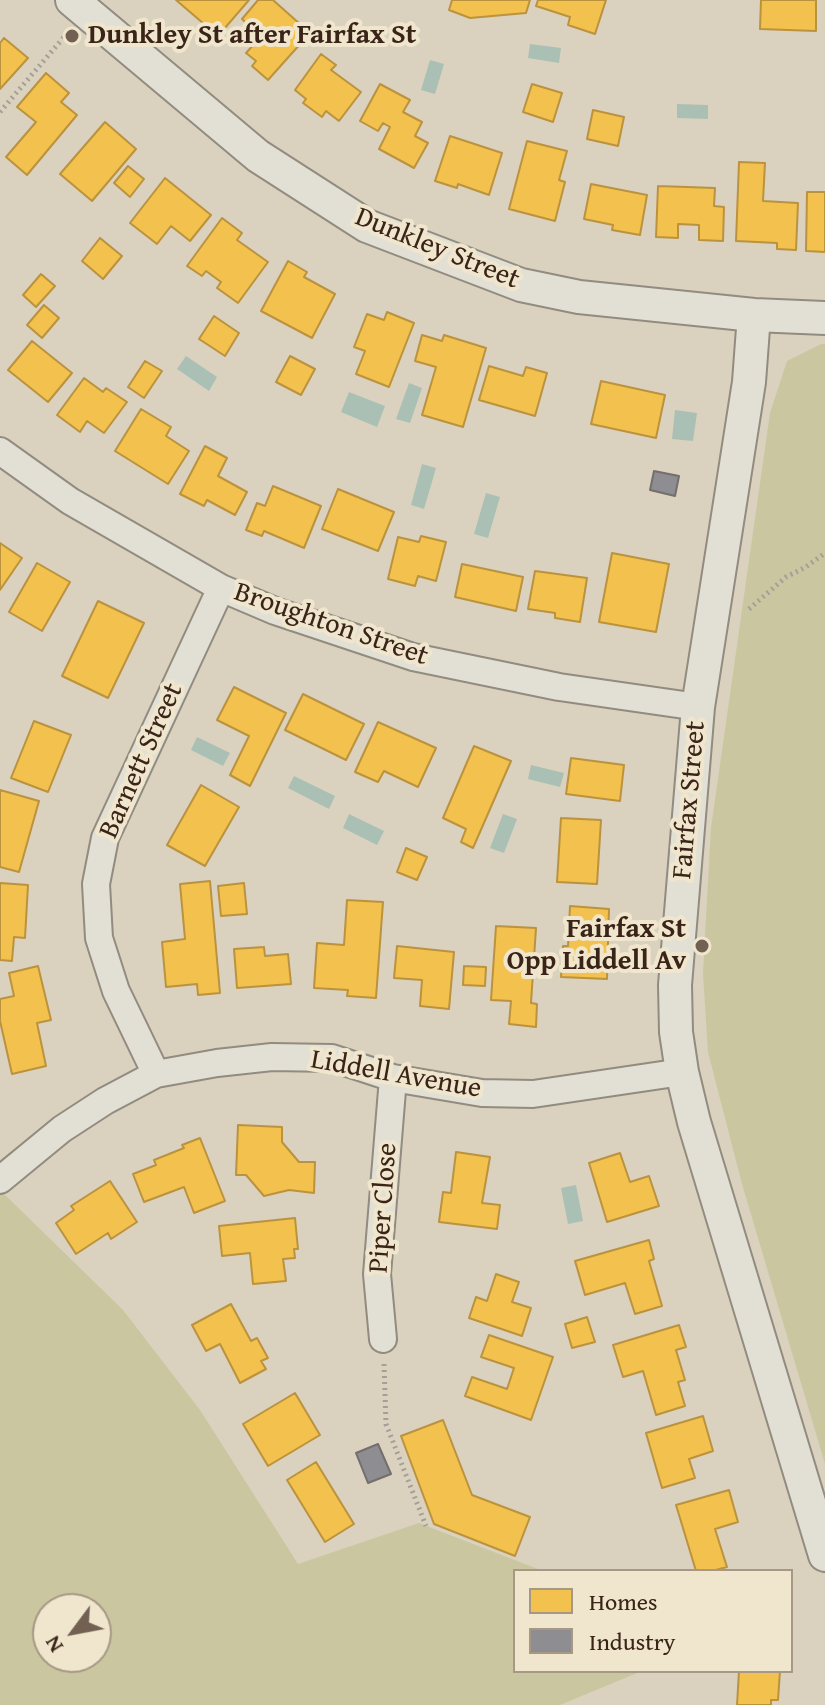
<!DOCTYPE html>
<html>
<head>
<meta charset="utf-8">
<style>
	body { margin:0 }
	#map { position:relative; width:825px; height:1705px; overflow:hidden; background:#dad2be; font-family:"Gentium Book Plus",serif }
	canvas { display:block }
	.legend { position:absolute; left:513px; top:1569px; width:280px; height:104px; box-sizing:border-box; background:#efe6cd; border:2px solid #a79885; margin:0; padding:10px 14px; list-style:none; font-size:24px; color:#3a2418 }
	.legend li { display:flex; align-items:center; gap:16px; height:40px }
	.legend b { width:40px; border:2px solid #a79885 }
	.north { position:absolute; left:32px; top:1593px; width:80px; height:80px; box-sizing:border-box; background:#efe6cd; border:2px solid #a79885; border-radius:50%; rotate:238deg; font-size:22px; font-weight:700; line-height:32px; text-align:center; color:#3a2418 }
	.north::after { content:''; display:block; margin:auto; width:28px; height:36px; background:#726152; clip-path:polygon(50% 0,100% 100%,50% 72%,0 100%) }
</style>
</head>
<body>
<div id="map">
<canvas width="825" height="1705"></canvas>
<ul class="legend">
<li><b style="height:22px;background:#f2c14e"></b>Homes</li>
<li><b style="height:22px;background:#8d8d92"></b>Industry</li>
</ul>
<div class="north">N</div>
</div>
<script>
const ctx = document.querySelector('canvas').getContext('2d');
ctx.lineJoin = 'round';
function paint(path, color) { ctx.fillStyle = color; ctx.fill(path, 'evenodd'); }
const shape = rows => new Path2D(rows.map(r => 'M' + r).join(''));
function stroke(path, color, width, dash) { ctx.strokeStyle = color; ctx.lineWidth = width; ctx.lineCap = dash ? 'butt' : 'round'; ctx.setLineDash(dash || []); ctx.stroke(path); }
function write(font, color, halo, rows, align = 'center') {
  ctx.font = font + ' "Gentium Book Plus",serif'; ctx.lineWidth = 8; ctx.setLineDash([]); ctx.textBaseline = 'middle'; ctx.strokeStyle = halo; ctx.fillStyle = color; for (const [text, x, y, turn = 0] of rows) {
    ctx.save(); ctx.translate(x, y); ctx.rotate((+turn || 0) * Math.PI / 180); ctx.textAlign = isNaN(turn) ? turn : align; if (halo) ctx.strokeText(text, 0, 0); ctx.fillText(text, 0, 0); ctx.restore();
  }
}
const green = shape([
	[821,344,825,344,825,1464,742,1184,708,1052,703,973,711,828,770,413,787,361],
	[0,1190,123,1310,200,1410,298,1564,419,1523,543,1571,515,1571,515,1671,642,1671,560,1705,0,1705],
	[48,1609,96,1609,96,1657,48,1657]
]);
const water = shape([
	[530,44,561,48,559,63,528,58],
	[430,60,444,64,435,94,421,90],
	[677,104,708,105,708,119,677,118],
	[186,356,217,377,209,391,177,369],
	[409,383,422,388,410,423,396,419],
	[349,392,385,406,377,427,341,412],
	[675,410,697,413,693,441,672,439],
	[422,464,436,468,424,509,411,505],
	[486,493,500,497,488,538,474,534],
	[197,737,230,753,223,766,191,750],
	[531,765,564,773,560,787,528,779],
	[294,776,335,796,329,809,288,788],
	[349,814,384,831,377,845,343,828],
	[503,814,517,819,504,853,490,848],
	[576,1185,583,1221,568,1224,561,1188]
]);
const homes = shape([
	[176,0,249,0,218,36,176,0],
	[258,0,273,0,310,33,268,80,252,66,256,61,246,53,256,42,245,32,250,27,242,19,258,0],
	[452,0,530,0,526,13,470,18,449,10,452,0],
	[538,0,606,0,595,34,568,25,570,17,536,6,538,0],
	[761,0,816,0,816,31,760,29,761,0],
	[4,38,28,58,0,89,0,43,4,38],
	[321,54,336,65,331,70,361,92,339,121,326,111,322,117,303,103,306,99,295,90,321,54],
	[46,73,69,93,61,102,77,115,27,175,6,157,36,122,17,107,46,73],
	[380,84,410,100,403,112,422,122,415,136,428,143,414,168,379,149,390,127,383,123,378,131,360,121,380,84],
	[532,84,562,93,553,122,523,112,532,84],
	[593,110,624,117,618,146,587,139,593,110],
	[105,122,136,149,92,201,60,174,105,122],
	[450,136,502,153,489,195,458,184,457,188,435,181,450,136],
	[527,141,567,151,559,180,565,182,555,221,509,209,527,141],
	[739,162,765,163,763,201,798,203,796,250,777,249,777,243,736,241,739,162],
	[128,166,144,179,130,197,114,183,128,166],
	[165,178,211,215,190,241,171,226,157,244,130,223,165,178],
	[591,184,647,195,640,235,612,230,613,225,584,219,591,184],
	[658,186,715,188,714,206,724,207,723,241,699,240,699,225,678,224,678,238,656,237,658,186],
	[807,192,825,192,825,252,806,251,807,192],
	[222,218,242,233,237,240,268,262,238,303,217,288,221,282,206,271,202,276,187,266,222,218],
	[100,238,122,256,103,279,82,261,100,238],
	[288,261,307,272,304,277,335,294,312,338,261,311,288,261],
	[41,274,55,286,36,307,23,295,41,274],
	[44,305,59,318,42,338,27,325,44,305],
	[387,312,414,323,389,387,356,374,365,351,354,347,367,314,384,320,387,312],
	[214,316,239,333,225,356,199,339,214,316],
	[422,335,442,341,444,335,486,348,463,427,422,415,436,367,415,361,422,335],
	[32,341,72,373,48,402,8,370,32,341],
	[290,356,315,369,301,395,276,382,290,356],
	[145,361,162,371,144,398,128,387,145,361],
	[489,366,523,376,526,367,547,373,535,416,479,400,489,366],
	[84,378,103,392,106,388,127,402,104,433,87,421,80,432,57,415,84,378],
	[601,381,665,395,656,438,591,424,601,381],
	[141,409,171,427,166,436,189,451,168,484,115,451,141,409],
	[205,446,227,458,218,476,247,492,235,515,207,500,204,506,180,494,205,446],
	[273,486,321,506,304,548,264,531,262,536,246,530,257,503,265,506,273,486],
	[338,489,394,512,378,551,322,529,338,489],
	[421,536,446,542,436,581,418,576,415,586,388,579,398,537,419,542,421,536],
	[0,543,22,558,0,590,0,543],
	[612,553,669,564,656,632,599,622,612,553],
	[37,563,70,582,42,631,9,612,37,563],
	[462,564,523,577,516,611,455,597,462,564],
	[535,571,587,578,580,622,555,618,555,613,528,609,535,571],
	[98,601,144,623,108,698,62,676,98,601],
	[234,687,286,713,250,786,230,775,249,736,217,720,234,687],
	[303,694,364,724,346,760,285,730,303,694],
	[34,721,71,735,48,792,11,778,34,721],
	[378,722,436,748,418,787,384,771,378,782,355,772,378,722],
	[474,746,511,761,473,848,461,842,466,829,443,818,474,746],
	[571,758,624,765,620,801,566,794,571,758],
	[201,785,239,807,205,866,167,845,201,785],
	[0,790,39,801,19,872,0,867,0,790],
	[561,818,601,820,597,884,557,882,561,818],
	[406,848,427,857,417,880,397,872,406,848],
	[210,881,220,993,198,995,197,984,166,987,162,942,185,939,180,884,210,881],
	[0,883,28,885,25,938,14,937,12,961,0,960,0,883],
	[244,883,247,914,221,916,218,886,244,883],
	[347,900,383,902,376,998,347,996,348,990,314,988,317,943,344,945,347,900],
	[570,906,609,909,607,979,561,977,563,946,568,946,570,906],
	[496,926,536,928,531,1003,537,1004,536,1027,509,1024,511,1001,491,1000,496,926],
	[397,946,454,952,449,1009,420,1006,422,980,394,978,397,946],
	[264,947,265,956,288,954,291,984,237,988,234,949,264,947],
	[38,966,51,1020,37,1023,46,1066,12,1074,0,1021,0,999,14,996,9,973,38,966],
	[464,966,486,967,485,986,463,985,464,966],
	[238,1125,282,1127,282,1142,299,1162,315,1162,314,1193,289,1190,264,1196,246,1175,236,1175,238,1125],
	[200,1138,225,1201,194,1213,184,1187,144,1202,133,1174,156,1165,154,1160,184,1148,182,1145,200,1138],
	[456,1152,490,1157,482,1203,500,1205,497,1229,439,1222,443,1192,451,1193,456,1152],
	[620,1153,630,1182,649,1176,659,1206,607,1222,589,1163,620,1153],
	[110,1181,137,1222,111,1239,108,1233,76,1254,56,1223,74,1210,71,1206,110,1181],
	[295,1218,298,1249,294,1249,295,1258,283,1259,286,1281,253,1284,250,1253,222,1256,219,1226,295,1218],
	[649,1240,654,1259,649,1261,662,1306,635,1314,625,1283,585,1295,575,1261,649,1240],
	[496,1274,519,1282,512,1302,531,1308,522,1336,469,1318,476,1297,487,1301,496,1274],
	[231,1304,251,1341,257,1338,268,1358,261,1361,266,1369,240,1383,220,1344,206,1351,192,1325,231,1304],
	[587,1317,595,1342,572,1348,565,1324,587,1317],
	[679,1325,686,1347,676,1350,685,1380,678,1382,685,1406,656,1415,643,1371,623,1377,613,1345,679,1325],
	[489,1335,553,1357,531,1420,465,1396,472,1377,507,1389,514,1368,481,1357,489,1335],
	[295,1393,320,1435,268,1466,243,1424,295,1393],
	[703,1416,713,1451,689,1459,695,1478,662,1488,646,1433,703,1416],
	[443,1420,472,1495,530,1517,515,1556,434,1524,401,1436,443,1420],
	[316,1462,354,1524,325,1542,287,1480,316,1462],
	[729,1490,738,1522,715,1529,727,1567,712,1571,696,1571,676,1505,729,1490],
	[739,1671,780,1671,778,1700,771,1700,771,1705,737,1705,739,1671]
]);
const industry = shape([
	[654,471,679,476,675,496,650,490,654,471],
	[378,1444,391,1474,368,1483,356,1453,378,1444]
]);
const path = shape([
	[0,112,64,37],
	[749,609,786,577,806,567,825,553],
	[384,1364,386,1424,426,1526]
]);
const minor = shape([
	[0,451,70,501,221,588,275,611,413,657,559,687,698,707],
	[156,1074,116,991,99,938,96,884,105,838,221,588],
	[0,1180,62,1129,105,1101,156,1074,217,1063,272,1057,332,1058,393,1078,482,1093,533,1094,682,1072],
	[383,1339,377,1274,393,1078]
]);
const tertiary = shape([
	[72,0,258,156,367,226,521,285,579,297,754,315,825,318],
	[754,315,749,382,698,707,675,985,676,1032,682,1072,694,1122,825,1555]
]);
const markers = [
	[72,36,8,"#726152"],
	[702,946,8,"#726152"]
];
const poiNames = [
	["Dunkley St after Fairfax St",88,36],
	["Fairfax St",686,930,"right"],
	["Opp Liddell Av",686,962,"right"]
];
const streetNames = [
	["Dunkley Street",437,249,22],
	["Broughton Street",331,625,19],
	["Barnett Street",142,761,-66],
	["Fairfax Street",690,800,-85],
	["Liddell Avenue",396,1075,10],
	["Piper Close",384,1208,-86]
];
paint(green, '#cac6a0');
paint(water, '#aac0b4');
paint(homes, '#f2c14e');
stroke(homes, '#bb923e', 2);
paint(industry, '#8d8d92');
stroke(industry, '#746e6d', 2);
stroke(minor, '#928b7f', 30);
stroke(tertiary, '#928b7f', 36);
stroke(path, '#a5a097', 5, [2, 4]);
stroke(minor, '#e2dfd4', 26);
stroke(tertiary, '#e2dfd4', 32);
for (const [x, y, r, color] of markers) { const dot = new Path2D(); dot.arc(x, y, r, 0, 2 * Math.PI); ctx.fillStyle = color; ctx.fill(dot); stroke(dot, '#efe6cd', 3); }
write('bold 28px', '#3a2418', '#efe6cd', poiNames, 'left');
write('28px', '#3a2418', '#efe6cd', streetNames);
</script>
</body>
</html>
